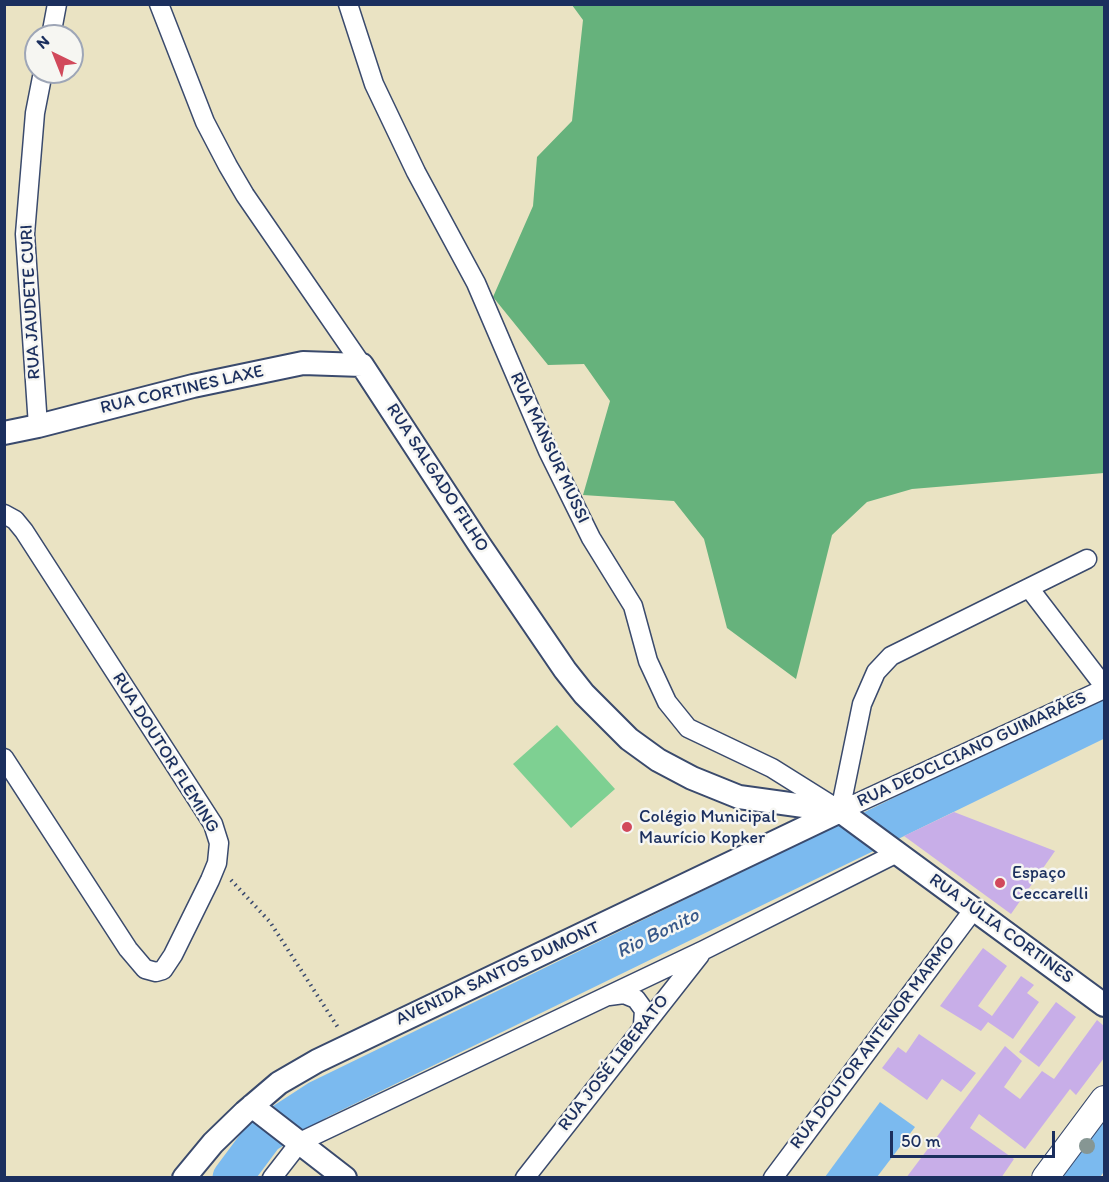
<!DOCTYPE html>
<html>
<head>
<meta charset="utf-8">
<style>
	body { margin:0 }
	#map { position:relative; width:1109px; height:1182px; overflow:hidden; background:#eae3c3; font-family:Itim,sans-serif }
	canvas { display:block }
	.frame { position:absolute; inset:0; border:6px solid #1b2f5e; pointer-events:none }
	.north { position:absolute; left:24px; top:24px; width:60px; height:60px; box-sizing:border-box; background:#f6f6f2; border:2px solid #9ea6b7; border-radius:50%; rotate:317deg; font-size:16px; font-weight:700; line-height:24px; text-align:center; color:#1b2f5e }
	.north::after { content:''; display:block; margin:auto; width:21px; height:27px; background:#d1495b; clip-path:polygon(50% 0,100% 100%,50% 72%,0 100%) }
	.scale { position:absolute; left:890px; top:1131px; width:165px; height:27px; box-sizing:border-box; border:3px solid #1b2f5e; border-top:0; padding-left:8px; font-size:18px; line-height:21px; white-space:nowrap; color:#1b2f5e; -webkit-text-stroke:4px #f6f6f2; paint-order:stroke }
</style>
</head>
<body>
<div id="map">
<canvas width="1109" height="1182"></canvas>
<div class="frame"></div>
<div class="north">N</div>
<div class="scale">50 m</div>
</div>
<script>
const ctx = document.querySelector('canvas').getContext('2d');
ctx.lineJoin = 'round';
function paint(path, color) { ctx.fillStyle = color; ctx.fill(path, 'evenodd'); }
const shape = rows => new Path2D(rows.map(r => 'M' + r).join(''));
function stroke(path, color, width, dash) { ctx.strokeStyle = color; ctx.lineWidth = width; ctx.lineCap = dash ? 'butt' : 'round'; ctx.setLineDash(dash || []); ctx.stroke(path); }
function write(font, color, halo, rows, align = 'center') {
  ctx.font = font + ' Itim,sans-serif'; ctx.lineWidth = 5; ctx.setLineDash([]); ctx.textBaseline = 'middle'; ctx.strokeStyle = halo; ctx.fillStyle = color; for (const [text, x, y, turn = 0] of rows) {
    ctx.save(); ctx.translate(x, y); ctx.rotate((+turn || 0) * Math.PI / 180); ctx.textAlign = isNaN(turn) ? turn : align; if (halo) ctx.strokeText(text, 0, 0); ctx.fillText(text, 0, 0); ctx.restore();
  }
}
const green = shape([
	[557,725,615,789,571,828,513,764],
	[1104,1139,1104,1167,1097,1177,1075,1177]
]);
const forest = shape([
	[572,5,1104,5,1104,473,912,489,867,502,832,535,796,679,727,628,704,539,674,501,583,495,610,401,584,364,548,365,493,297,533,206,537,157,572,121,583,20]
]);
const water = shape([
	[880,1102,915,1127,877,1177,825,1177]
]);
const river = shape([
	[232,1178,264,1135,318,1100,1104,717],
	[1075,1178,1104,1139]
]);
const building = shape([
	[954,812,1055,851,1011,914,904,836],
	[983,948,1007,966,978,1006,992,1016,1021,976,1034,985,1027,993,1039,1002,1013,1039,988,1022,981,1031,940,1006],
	[1056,1002,1076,1017,1039,1067,1019,1052],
	[1097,1020,1104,1026,1104,1058,1076,1095,1070,1089,1025,1149,979,1114,970,1128,1014,1159,1001,1178,906,1178,1005,1046,1022,1061,1004,1087,1020,1099,1042,1071,1054,1079],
	[919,1034,976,1073,961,1092,942,1079,927,1100,882,1068,898,1047,906,1053]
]);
const path = shape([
	[231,880,270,922,339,1029]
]);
const minor = shape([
	[159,4,205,122,228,166,245,195,362,365],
	[348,4,374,84,416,172,476,283,548,451,591,538,633,606,648,661,667,702,688,728,772,768,839,810],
	[51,36,57,4],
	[38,426,25,234,35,113,43,72],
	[4,514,15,520,24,531,213,824,219,843,217,863,210,880,173,955,163,970,156,972,145,969,128,949,4,758],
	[1029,588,1104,686],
	[840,811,862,704,876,672,891,656,1087,559],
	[840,811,1104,689],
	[609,996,624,994,636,999,644,1010,643,1025],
	[272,1178,300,1142,704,950,897,853],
	[525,1178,700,955],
	[773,1178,974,909]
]);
const tertiary = shape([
	[4,433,38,426,193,386,303,363,362,365,479,544,565,670,584,694,629,739,658,760,692,778,739,797,840,811,1104,1005],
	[252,1106,345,1178],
	[184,1178,213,1143,245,1112,279,1083,317,1061,840,811]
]);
const secondary = shape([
	[1045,1178,1104,1099]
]);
const trees = [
	[1087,1146]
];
const markers = [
	[627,827,6,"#d1495b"],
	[1000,883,6,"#d1495b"]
];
const streetNames = [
	["RUA JAUDETE CURI",31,302,-93],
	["RUA CORTINES LAXE",182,390,-13],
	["RUA MANSUR MUSSI",549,448,65],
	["RUA SALGADO FILHO",437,478,57],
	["RUA DEOCLCIANO GUIMARÃES",972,750,-25],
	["RUA DOUTOR FLEMING",165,753,58],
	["RUA JÚLIA CORTINES",1001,929,36],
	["AVENIDA SANTOS DUMONT",498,974,-25],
	["RUA DOUTOR ANTENOR MARMO",873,1043,-53],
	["RUA JOSÉ LIBERATO",614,1063,-52]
];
const poiNames = [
	["Colégio Municipal",639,817],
	["Maurício Kopker",639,838],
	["Espaço",1012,873],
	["Ceccarelli",1012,894]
];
const waterNames = [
	["Rio Bonito",658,934,-26]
];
paint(green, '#7ed092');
paint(forest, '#66b27c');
paint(water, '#7bbaef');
stroke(river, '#7bbaef', 39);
paint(building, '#c8aee8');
stroke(minor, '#3a4a6d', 21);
stroke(tertiary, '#3a4a6d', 26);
stroke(secondary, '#3a4a6d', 28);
stroke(path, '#3a4a6d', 4, [1.5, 4.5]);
stroke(minor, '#fff', 18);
stroke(tertiary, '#fff', 22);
stroke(secondary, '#fff', 26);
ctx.fillStyle = '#869693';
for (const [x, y] of trees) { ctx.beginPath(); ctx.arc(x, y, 8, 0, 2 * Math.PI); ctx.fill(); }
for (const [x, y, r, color] of markers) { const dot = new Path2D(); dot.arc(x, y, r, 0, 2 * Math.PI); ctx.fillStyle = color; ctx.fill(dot); stroke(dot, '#f6f6f2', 2); }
write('18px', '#1b2f5e', '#f6f6f2', streetNames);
write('18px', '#1b2f5e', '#f6f6f2', poiNames, 'left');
write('italic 20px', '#38598a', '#f6f6f2', waterNames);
</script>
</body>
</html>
